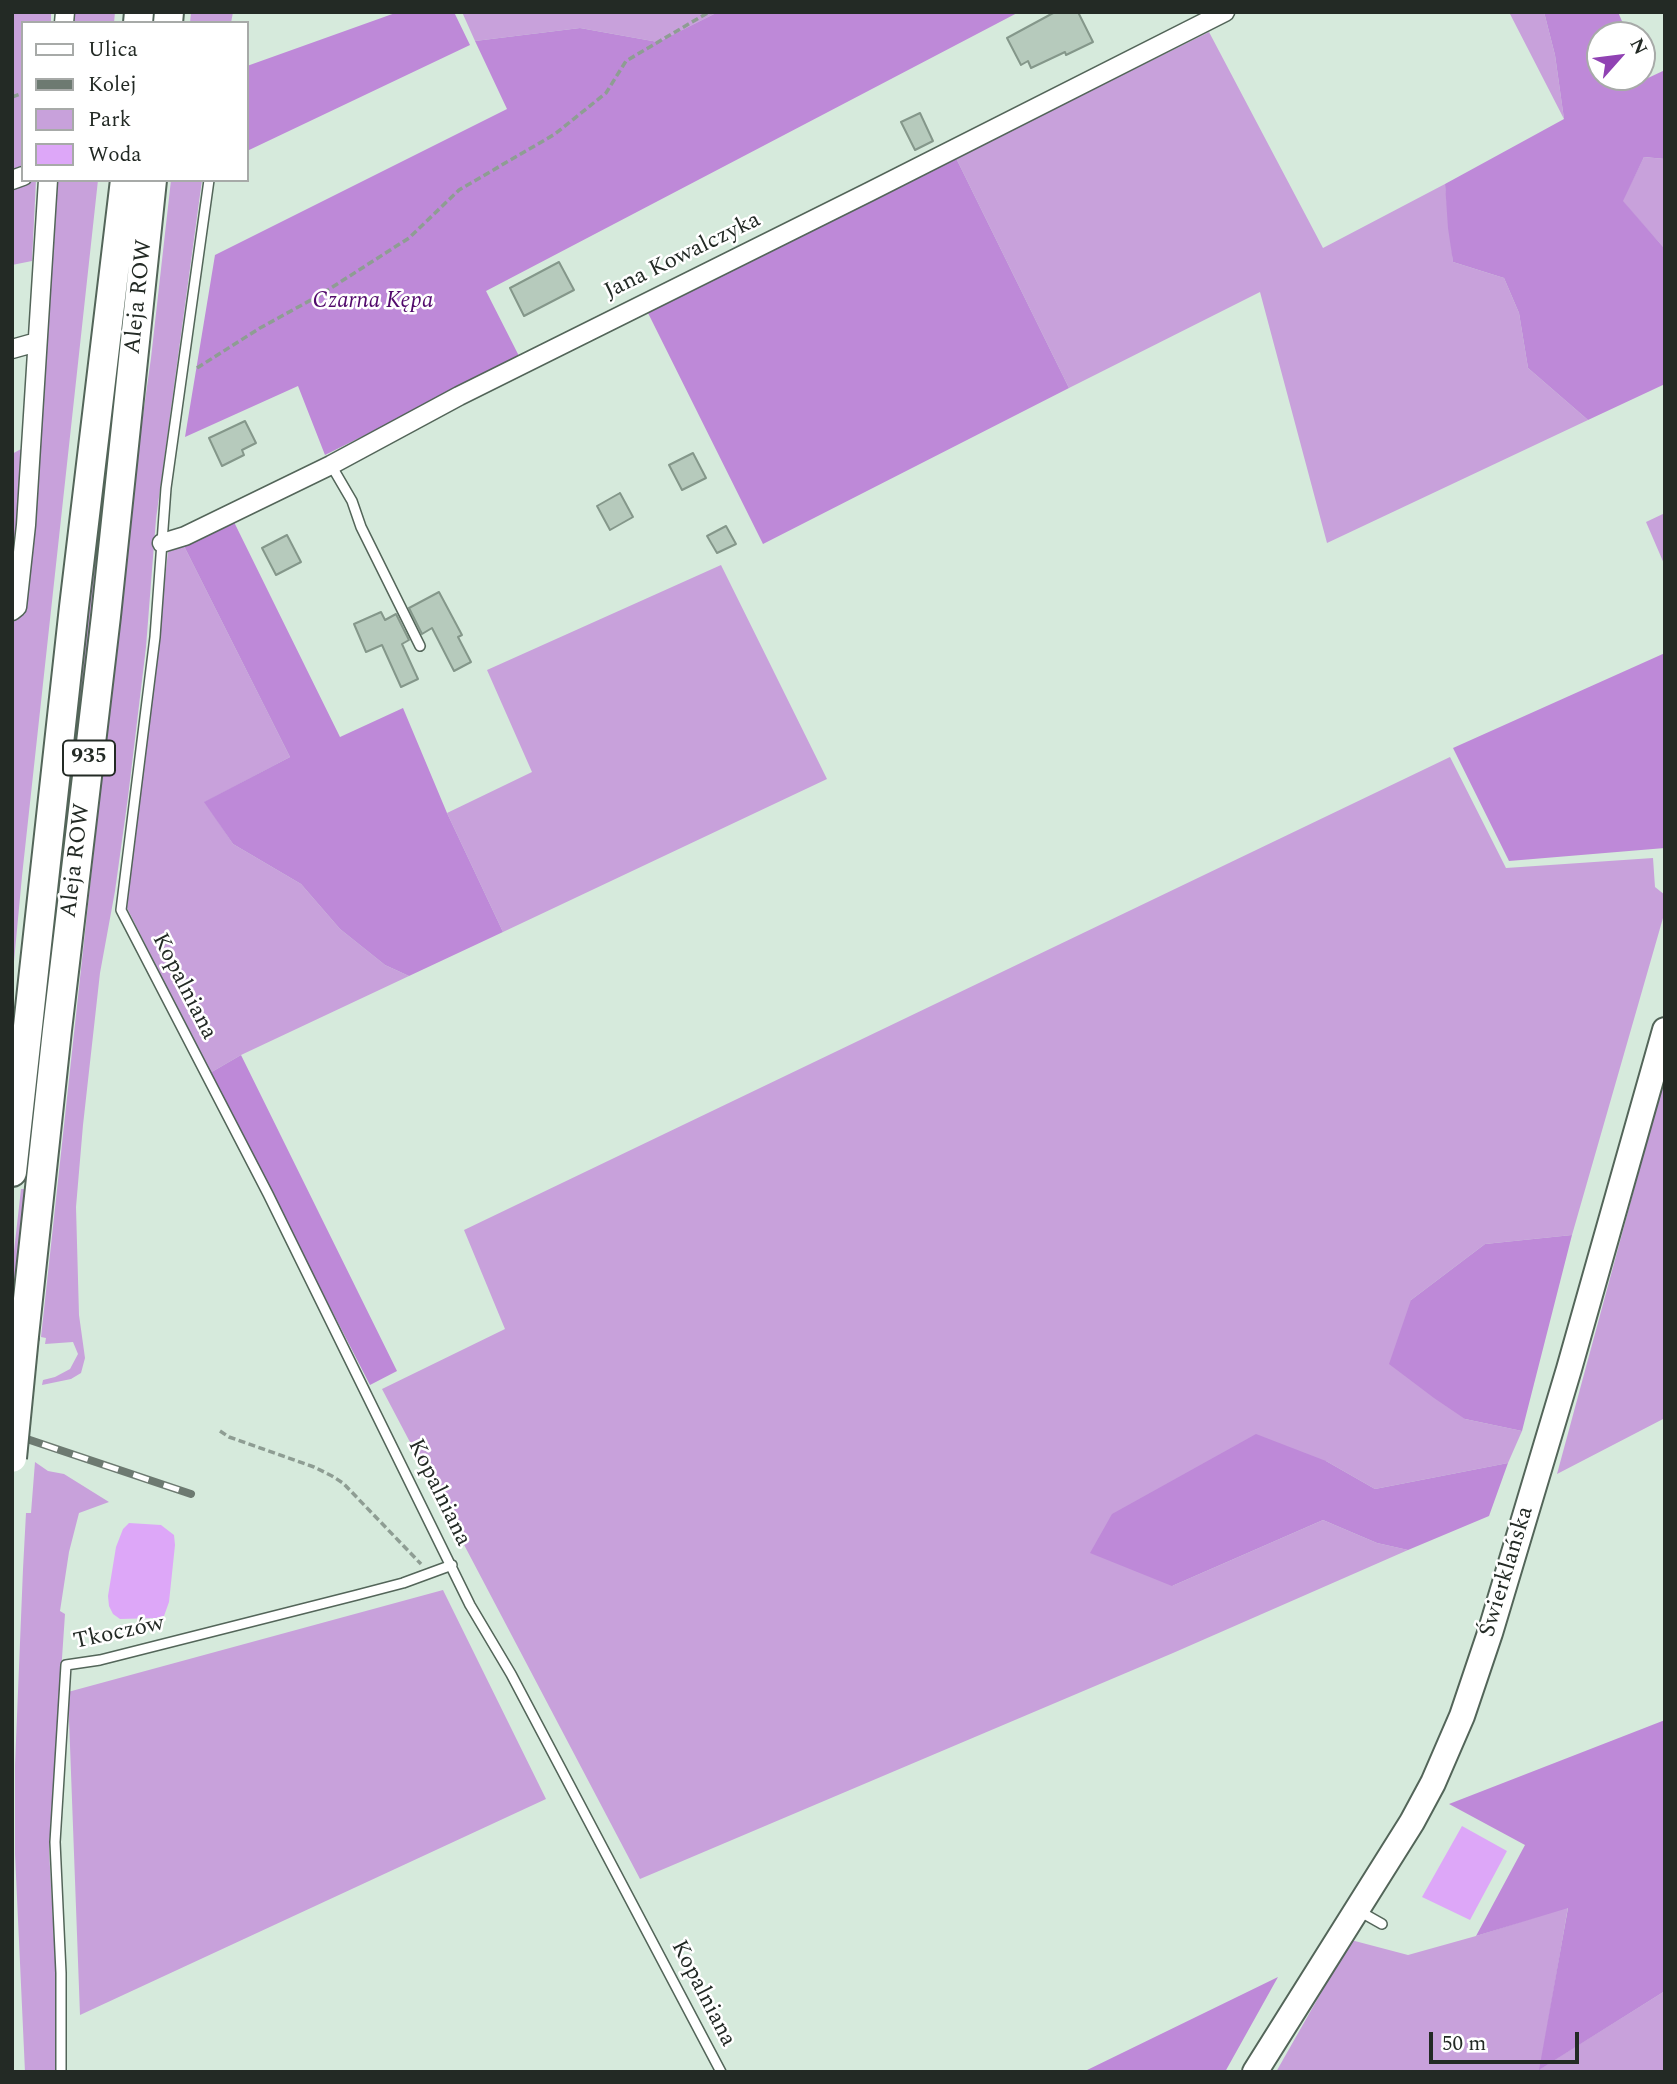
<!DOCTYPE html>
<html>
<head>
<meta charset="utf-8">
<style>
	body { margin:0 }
	#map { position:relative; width:1677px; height:2084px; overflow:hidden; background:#d6eadc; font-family:Spectral,serif }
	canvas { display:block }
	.frame { position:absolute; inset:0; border:14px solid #232a25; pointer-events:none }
	.legend { position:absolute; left:21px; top:21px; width:228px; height:161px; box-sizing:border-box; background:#fff; border:2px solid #a7aaa8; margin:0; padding:9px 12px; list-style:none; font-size:21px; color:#232a25 }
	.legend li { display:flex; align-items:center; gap:14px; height:35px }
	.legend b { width:35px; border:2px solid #a7aaa8 }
	.north { position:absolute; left:1586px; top:21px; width:70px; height:70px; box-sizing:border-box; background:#fff; border:2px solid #a7aaa8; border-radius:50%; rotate:62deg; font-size:19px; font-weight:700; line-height:28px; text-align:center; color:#232a25 }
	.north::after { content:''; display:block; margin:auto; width:24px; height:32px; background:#9042b3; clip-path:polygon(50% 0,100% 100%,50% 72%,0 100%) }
	.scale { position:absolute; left:1429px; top:2032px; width:150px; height:32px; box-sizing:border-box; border:4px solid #232a25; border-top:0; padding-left:9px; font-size:21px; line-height:24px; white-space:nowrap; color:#232a25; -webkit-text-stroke:5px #fff; paint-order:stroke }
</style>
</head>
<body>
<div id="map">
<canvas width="1677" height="2084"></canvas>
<div class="frame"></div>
<ul class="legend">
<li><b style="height:9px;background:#fff"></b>Ulica</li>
<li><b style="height:9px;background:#6d7a71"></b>Kolej</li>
<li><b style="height:19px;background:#c8a1db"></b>Park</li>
<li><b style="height:19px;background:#dda7f8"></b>Woda</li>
</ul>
<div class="north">N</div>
<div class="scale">50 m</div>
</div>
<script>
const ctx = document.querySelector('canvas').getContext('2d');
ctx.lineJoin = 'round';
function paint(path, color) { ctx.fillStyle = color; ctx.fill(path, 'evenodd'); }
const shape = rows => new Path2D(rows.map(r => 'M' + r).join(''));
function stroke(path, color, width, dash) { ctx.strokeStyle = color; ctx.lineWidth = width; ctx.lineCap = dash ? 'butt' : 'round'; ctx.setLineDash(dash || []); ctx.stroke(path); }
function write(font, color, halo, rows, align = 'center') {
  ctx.font = font + ' Spectral,serif'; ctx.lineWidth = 5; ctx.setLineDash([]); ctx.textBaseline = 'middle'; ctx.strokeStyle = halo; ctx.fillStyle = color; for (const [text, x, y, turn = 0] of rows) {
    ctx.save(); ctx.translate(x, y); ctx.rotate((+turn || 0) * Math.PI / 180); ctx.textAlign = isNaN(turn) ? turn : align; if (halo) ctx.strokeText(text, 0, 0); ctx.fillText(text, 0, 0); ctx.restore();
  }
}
const green = shape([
	[12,12,51,12,51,23,23,23,23,180,36,180,32,261,12,265],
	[71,12,115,12,114,23,69,23],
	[191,12,233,12,231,23,190,23],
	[462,12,718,12,658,42,580,28,475,41],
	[1509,12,1544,12,1555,55,1564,119],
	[1209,32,1323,248,1445,184,1453,262,1504,278,1519,313,1528,368,1588,420,1327,543,1260,292,1069,388,956,158],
	[1644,157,1665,159,1665,249,1622,201],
	[53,180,98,180,22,876,12,983,12,621,25,614],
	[138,180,43,1050,37,1049],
	[171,180,202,180,156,519,146,647,128,797,115,891,100,973,83,1125,76,1207,79,1315,85,1358,81,1373,71,1379,42,1385,43,1380,55,1377,70,1369,78,1354,73,1342,45,1344,46,1338,41,1337,135,472,151,358],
	[30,444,12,603,12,454],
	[1665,513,1665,566,1646,522],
	[184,546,290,757,205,802,233,844,301,884,340,929,385,965,409,976,241,1055,210,1073,127,908,168,552],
	[721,565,827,779,503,932,447,813,532,772,487,670],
	[1450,757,1506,868,1653,858,1655,887,1665,895,1665,911,1572,1235,1485,1244,1411,1300,1465,1419,1522,1431,1508,1463,1375,1489,1326,1461,1172,1586,1323,1520,1377,1543,1408,1550,1173,1653,640,1879,382,1389,505,1329,464,1230],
	[1665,1075,1665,1418,1557,1474],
	[21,1189,27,1189,12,1328,12,1269],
	[35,1462,48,1471,64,1474,109,1502,79,1513,69,1552,60,1611,65,1614,49,1849,55,1959,56,2072,25,2072,15,1854,15,1765,23,1569,26,1513,31,1513],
	[443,1590,546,1799,80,2015,68,1692],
	[1568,1907,1540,2069,1665,1991,1665,2072,1276,2072,1351,1940,1408,1955,1476,1936]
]);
const forest = shape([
	[398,12,454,12,470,45,247,151,247,66],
	[718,12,1019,12,486,291,520,358,325,455,298,386,185,437,215,255,507,109,475,41,580,28,658,42],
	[1544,12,1618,12,1628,35,1600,35,1600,77,1642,77,1642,65,1648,78,1665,70,1665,159,1644,157,1623,201,1665,249,1665,384,1588,420,1528,368,1519,313,1504,278,1453,262,1448,228,1445,184,1564,119,1555,55],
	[956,158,1069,388,763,544,647,311],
	[234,522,340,737,403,708,447,813,503,932,409,976,385,965,340,929,301,884,233,844,204,802,290,757,184,546],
	[1665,653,1665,848,1509,861,1453,748],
	[241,1055,397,1371,370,1385,210,1073],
	[1572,1235,1522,1431,1465,1419,1434,1398,1389,1364,1411,1300,1485,1244],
	[1256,1434,1326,1461,1375,1489,1508,1463,1489,1516,1408,1550,1377,1543,1323,1520,1172,1586,1090,1553,1112,1514],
	[1665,1720,1665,1991,1539,2070,1568,1908,1476,1936,1525,1845,1449,1804],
	[1278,1977,1225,2072,1083,2072]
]);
const water = shape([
	[129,1523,161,1525,174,1535,175,1545,169,1602,164,1616,156,1618,120,1619,113,1614,109,1606,108,1596,116,1547,123,1529],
	[1462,1826,1507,1851,1470,1920,1422,1897]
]);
const building = shape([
	[1055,12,1078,12,1093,42,1066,55,1065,52,1031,68,1028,61,1021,65,1007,38,1055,12],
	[920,113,933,141,915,150,901,122,920,113],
	[559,262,574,290,524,316,510,288,559,262],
	[245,421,256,443,242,450,244,455,222,466,209,438,245,421],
	[693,453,706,478,682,490,669,465,693,453],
	[620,493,633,517,610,530,597,506,620,493],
	[726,526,736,544,717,553,707,536,726,526],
	[287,535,301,562,276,575,262,548,287,535],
	[439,592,462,635,458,637,471,662,454,671,432,628,422,634,409,608,439,592],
	[381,612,385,620,396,614,409,640,402,644,418,679,401,687,382,645,366,652,354,624,381,612]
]);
const path = shape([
	[12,97,23,93],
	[197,368,260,328,320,295,409,238,459,190,555,134,606,93,626,61,709,12],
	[220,1431,229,1437,314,1467,332,1476,343,1483,421,1564]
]);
const lane = shape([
	[209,180,166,488,155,637,121,910,268,1194,470,1605,511,1674,721,2072],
	[331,465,352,501,361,527,420,646],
	[1359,1911,1382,1924],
	[61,2072,61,1973,55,1842,66,1665,100,1660,357,1595,403,1583,452,1565]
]);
const street = shape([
	[64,23,65,12],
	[12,180,23,176],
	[12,349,37,342],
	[162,543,185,536,331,465,459,396,869,192,1225,12],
	[12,611,17,607,26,525,48,180]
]);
const secondary = shape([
	[1255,2072,1412,1822,1433,1783,1462,1716,1490,1633,1569,1369,1665,1030]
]);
const primary = shape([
	[138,23,139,12],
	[168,23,169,12],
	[12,1172,74,607,125,180],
	[24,1336,57,1030,106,616,152,180]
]);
const rail = shape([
	[12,1434,191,1494]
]);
const primaryBridge = shape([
	[12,1458,24,1336]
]);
const shields = [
	[89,758,52]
];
const shieldNames = [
	["935",89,758]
];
const streetNames = [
	["Jana Kowalczyka",683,257,-26],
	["Aleja ROW",140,297,-84],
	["Aleja ROW",77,861,-83],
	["Kopalniana",183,987,63],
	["Kopalniana",438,1493,64],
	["Świerklańska",1508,1572,-73],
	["Tkoczów",119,1634,-12],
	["Kopalniana",702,1994,63]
];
const parkNames = [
	["Czarna Kępa",373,302]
];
paint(green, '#c8a1db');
paint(forest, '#be89d8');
paint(water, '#dda7f8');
paint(building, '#b6cabc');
stroke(building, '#84978a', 2);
stroke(lane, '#536559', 12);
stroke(street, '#536559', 21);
stroke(secondary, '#536559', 28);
stroke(primary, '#536559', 32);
stroke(path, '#8e9d93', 3.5, [7, 3.5]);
stroke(lane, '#fff', 9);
stroke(street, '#fff', 18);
stroke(secondary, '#fff', 24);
stroke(primary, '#fff', 28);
stroke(rail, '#6d7a71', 8);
stroke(rail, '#fff', 5, [16]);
stroke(primaryBridge, '#536559', 32, []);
stroke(primaryBridge, '#fff', 28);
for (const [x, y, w] of shields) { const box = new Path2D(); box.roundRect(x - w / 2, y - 17.5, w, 35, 5); ctx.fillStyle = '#fff'; ctx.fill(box); stroke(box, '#232a25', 2); }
write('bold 21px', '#232a25', null, shieldNames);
write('23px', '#232a25', '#fff', streetNames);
write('italic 23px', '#520a6c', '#fff', parkNames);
</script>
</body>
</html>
